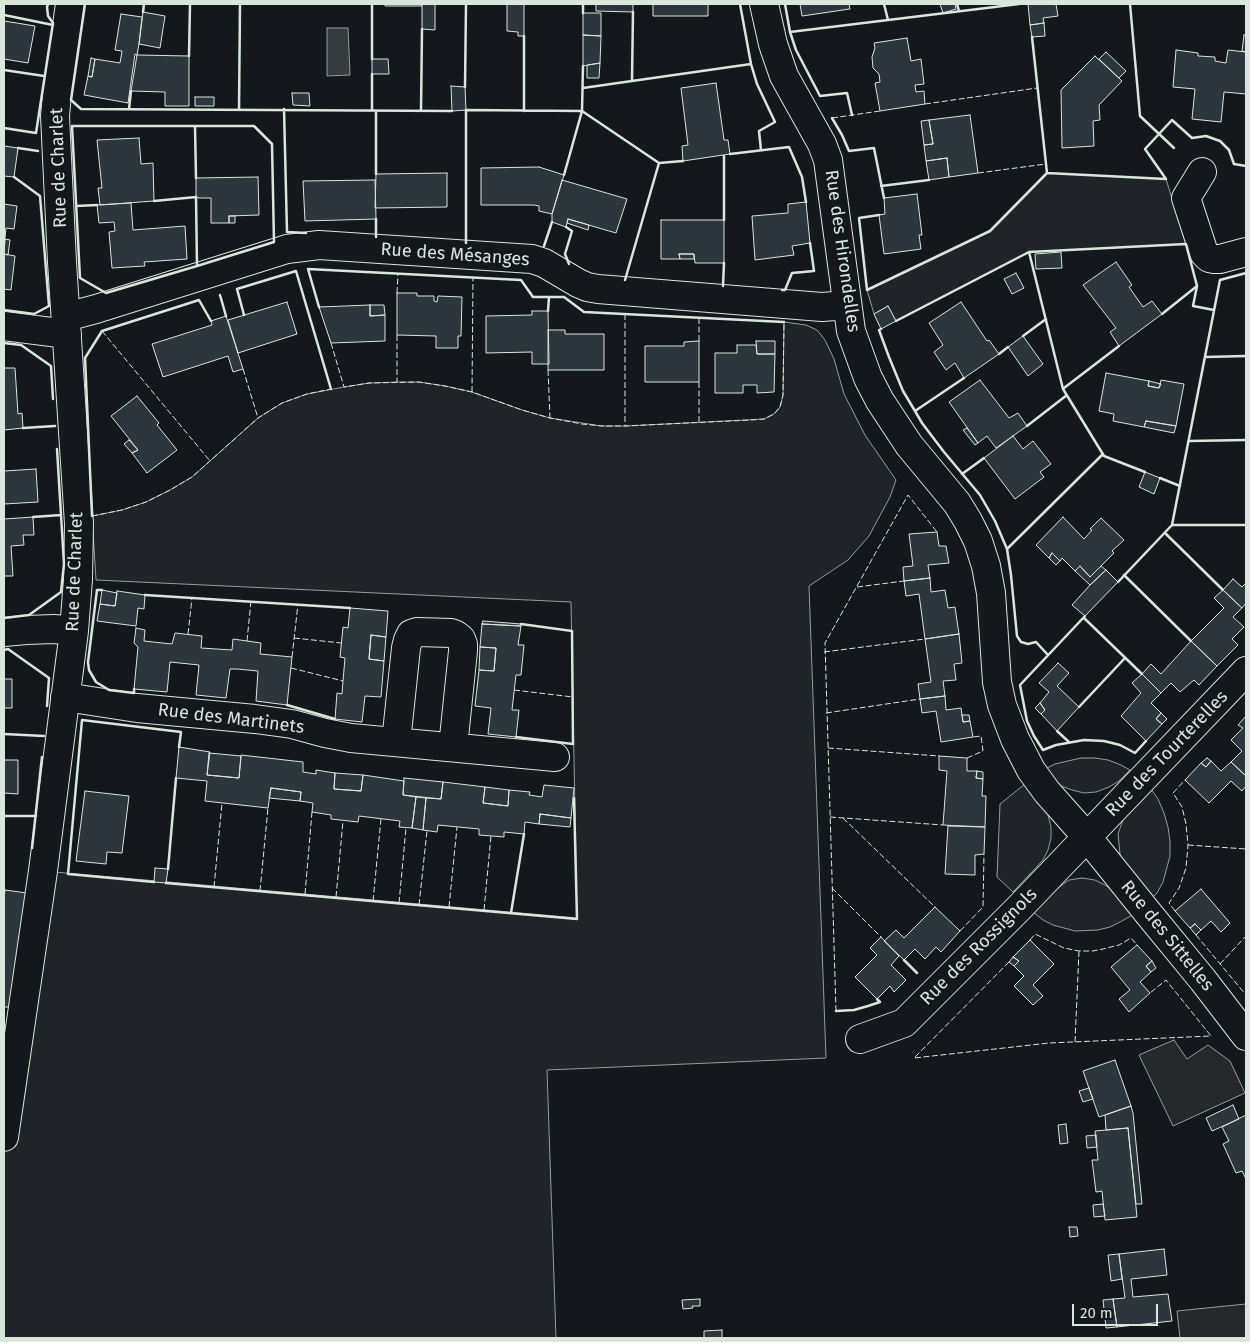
<!DOCTYPE html>
<html>
<head>
<meta charset="utf-8">
<style>
	body { margin:0 }
	#map { position:relative; width:1250px; height:1342px; overflow:hidden; background:#14181c; font-family:"Fira Sans",sans-serif }
	canvas { display:block }
	.frame { position:absolute; inset:0; border:5px solid #d8e6dc; pointer-events:none }
	.scale { position:absolute; left:1072px; top:1304px; width:86px; height:22px; box-sizing:border-box; border:2px solid #d8e6dc; border-top:0; padding-left:6px; font-size:15px; line-height:18px; white-space:nowrap; color:#d8e6dc; -webkit-text-stroke:4px #14181c; paint-order:stroke }
</style>
</head>
<body>
<div id="map">
<canvas width="1250" height="1342"></canvas>
<div class="frame"></div>
<div class="scale">20 m</div>
</div>
<script>
const ctx = document.querySelector('canvas').getContext('2d');
ctx.lineJoin = 'round';
function paint(path, color) { ctx.fillStyle = color; ctx.fill(path, 'evenodd'); }
const shape = rows => new Path2D(rows.map(r => 'M' + r).join(''));
function stroke(path, color, width, dash) { ctx.strokeStyle = color; ctx.lineWidth = width; ctx.lineCap = dash ? 'butt' : 'round'; ctx.setLineDash(dash || []); ctx.stroke(path); }
function write(font, color, halo, rows, align = 'center') {
  ctx.font = font + ' "Fira Sans",sans-serif'; ctx.lineWidth = 4; ctx.setLineDash([]); ctx.textBaseline = 'middle'; ctx.strokeStyle = halo; ctx.fillStyle = color; for (const [text, x, y, turn = 0] of rows) {
    ctx.save(); ctx.translate(x, y); ctx.rotate((+turn || 0) * Math.PI / 180); ctx.textAlign = isNaN(turn) ? turn : align; if (halo) ctx.strokeText(text, 0, 0); ctx.fillText(text, 0, 0); ctx.restore();
  }
}
const green = shape([
	[1047,173,1166,179,1186,244,1029,252,896,321,888,306,874,314,867,290,990,231,1047,173],
	[784,322,806,325,817,330,825,340,834,359,844,394,865,435,896,480,890,497,869,536,848,560,809,586,826,1058,547,1070,556,1338,4,1338,4,1137,43,871,577,918,571,602,96,580,92,516,122,510,146,502,170,490,192,477,258,418,282,403,307,394,344,387,369,383,397,382,419,382,445,386,472,392,522,410,550,418,602,426,625,426,764,419,774,414,780,407,783,395,784,322],
	[1081,758,1095,758,1108,760,1121,765,1130,770,1119,781,1109,787,1096,792,1084,793,1072,790,1059,785,1050,778,1043,770,1055,764,1081,758],
	[1025,784,1043,806,1048,815,1051,827,1051,838,1048,850,1043,860,1013,892,997,877,1000,804,1025,784],
	[1151,789,1158,799,1164,813,1168,827,1170,841,1170,856,1163,882,1157,893,1150,900,1123,863,1120,854,1118,834,1124,817,1151,789],
	[1082,878,1095,880,1105,885,1116,893,1134,914,1122,921,1110,927,1098,930,1075,931,1053,925,1043,920,1033,912,1058,888,1069,880,1082,878]
]);
const parking = shape([
	[1174,1040,1187,1059,1208,1045,1230,1061,1245,1093,1173,1126,1139,1055,1174,1040],
	[1246,1304,1246,1338,1180,1338,1177,1311,1246,1304]
]);
const water = shape([
	[327,28,348,28,350,75,327,76,327,28]
]);
const building = shape([
	[385,4,422,4,422,6,385,6,385,4],
	[422,4,435,4,435,30,422,29,422,4],
	[507,4,524,4,524,36,518,36,518,32,507,31,507,4],
	[596,4,633,4,633,12,596,11,596,4],
	[653,4,708,4,708,16,653,16,653,4],
	[800,4,849,4,850,9,802,16,800,4],
	[940,4,955,4,956,9,943,13,940,4],
	[1028,4,1056,4,1058,16,1043,18,1044,23,1030,25,1028,4],
	[143,12,165,16,160,48,139,44,143,12],
	[583,13,601,13,601,36,583,35,583,13],
	[121,14,142,17,139,44,137,55,135,54,128,103,84,95,88,76,92,77,95,59,120,63,122,51,115,50,121,14],
	[4,21,35,26,28,63,4,59,4,21],
	[1044,23,1045,36,1032,37,1030,25,1044,23],
	[583,35,601,36,600,63,583,66,583,35],
	[1244,35,1246,35,1246,52,1242,51,1244,35],
	[907,38,911,61,921,59,924,84,915,85,916,92,924,91,925,104,880,111,875,83,880,82,879,74,873,68,872,57,875,48,874,43,907,38],
	[1176,50,1198,53,1198,56,1215,57,1215,61,1226,63,1228,50,1246,52,1246,94,1224,92,1221,122,1192,119,1195,89,1173,87,1176,50],
	[1106,52,1126,71,1119,78,1099,59,1106,52],
	[137,55,189,56,189,106,165,106,165,92,131,91,137,55],
	[1095,56,1122,81,1099,105,1100,120,1093,121,1094,146,1062,148,1061,90,1095,56],
	[91,58,95,59,92,77,88,76,91,58],
	[372,59,388,59,389,74,372,74,372,59],
	[600,63,599,78,587,78,587,65,600,63],
	[716,83,724,140,728,140,730,154,683,161,682,146,688,145,681,88,716,83],
	[451,86,465,87,466,110,452,111,451,86],
	[292,93,309,93,310,106,293,105,292,93],
	[195,97,214,97,214,106,195,106,195,97],
	[970,115,978,173,949,177,947,158,926,161,924,145,933,144,929,120,970,115],
	[929,120,933,144,924,145,921,121,929,120],
	[139,138,141,164,153,163,154,201,100,205,98,188,102,188,97,140,139,138],
	[4,146,18,148,14,177,4,176,4,146],
	[947,158,949,177,929,180,926,161,947,158],
	[539,167,564,175,552,214,539,211,539,206,534,205,481,205,481,168,539,167],
	[447,173,447,207,375,208,376,174,447,173],
	[258,177,259,215,229,216,229,223,211,223,211,198,199,198,196,197,196,178,258,177],
	[375,180,376,219,305,221,303,181,375,180],
	[562,180,627,199,616,233,568,219,566,227,552,222,552,214,562,180],
	[917,194,922,235,919,235,921,249,884,254,879,215,885,214,884,198,917,194],
	[806,202,810,243,792,246,794,255,755,260,752,216,788,213,788,204,806,202],
	[131,203,133,230,185,226,187,259,144,262,145,266,112,268,109,232,115,231,114,222,99,223,97,205,131,203],
	[4,204,17,206,14,229,6,228,4,248,4,204],
	[229,216,235,216,235,223,229,223,229,216],
	[568,219,589,225,588,230,567,223,568,219],
	[661,220,724,220,724,263,695,263,694,254,679,254,680,259,661,259,661,220],
	[5,239,10,240,8,255,4,254,5,239],
	[1061,252,1062,268,1036,269,1035,254,1061,252],
	[4,254,15,256,11,290,4,289,4,254],
	[679,254,694,254,694,259,680,259,679,254],
	[1116,262,1132,285,1129,287,1143,307,1152,301,1162,314,1119,346,1110,332,1116,328,1083,285,1116,262],
	[1016,273,1024,288,1012,294,1004,279,1016,273],
	[397,293,417,293,417,296,434,296,434,301,437,302,438,296,462,297,461,336,458,336,458,348,436,348,436,336,397,335,397,293],
	[287,302,297,334,238,353,228,320,287,302],
	[961,302,987,341,989,340,999,354,964,378,955,363,946,370,934,352,943,345,929,323,961,302],
	[370,305,384,305,385,315,370,316,370,305],
	[370,305,370,316,385,315,385,341,331,343,319,307,370,305],
	[888,306,896,321,881,329,874,314,888,306],
	[532,311,548,311,549,364,532,364,532,352,486,353,486,316,532,315,532,311],
	[226,316,243,369,233,372,228,356,163,377,152,344,212,325,211,321,226,316],
	[548,330,565,330,565,334,604,334,604,370,548,370,548,330],
	[1023,336,1043,364,1028,376,1008,347,1023,336],
	[699,341,699,382,645,382,645,346,684,346,684,342,699,341],
	[756,341,775,341,775,354,757,354,756,341],
	[737,345,756,345,757,354,775,354,774,392,757,393,757,385,743,385,743,393,715,393,715,353,737,353,737,345],
	[4,368,15,368,18,414,22,413,23,428,4,430,4,368],
	[1106,373,1149,381,1148,386,1159,388,1161,380,1184,384,1176,426,1146,421,1144,427,1113,421,1114,414,1099,411,1106,373],
	[980,380,1009,418,1018,413,1027,426,996,448,987,436,978,443,949,402,980,380],
	[1149,381,1161,384,1159,388,1148,386,1149,381],
	[137,396,159,423,157,425,177,450,147,473,132,453,138,450,111,416,137,396],
	[1146,421,1176,426,1174,433,1144,427,1146,421],
	[967,428,978,443,975,445,963,430,967,428],
	[1013,436,1023,449,1033,441,1051,464,1040,472,1044,477,1015,499,984,458,1013,436],
	[129,440,138,450,132,453,124,444,129,440],
	[36,469,38,502,4,504,4,471,36,469],
	[1145,472,1160,478,1154,494,1139,487,1145,472],
	[33,517,34,535,23,535,24,545,11,546,13,576,4,576,4,519,33,517],
	[1063,517,1084,539,1092,530,1090,529,1101,518,1124,540,1112,551,1114,553,1090,577,1080,566,1075,571,1062,558,1060,561,1052,553,1049,558,1036,545,1063,517],
	[937,532,939,546,946,546,949,563,928,565,930,578,904,581,903,567,913,566,909,534,937,532],
	[1052,553,1060,561,1056,565,1049,558,1052,553],
	[1080,566,1090,577,1101,566,1106,570,1090,585,1075,571,1080,566],
	[1106,570,1118,582,1085,616,1072,605,1090,585,1106,570],
	[930,578,931,592,945,590,948,608,955,607,959,634,925,639,919,594,906,596,904,581,930,578],
	[1233,579,1242,587,1246,583,1246,603,1242,608,1223,590,1233,579],
	[102,590,117,593,115,606,100,604,102,590],
	[1223,590,1242,608,1233,617,1244,627,1232,639,1238,645,1217,666,1191,641,1224,608,1214,598,1223,590],
	[117,591,145,595,144,609,138,608,136,626,97,621,100,604,115,606,117,591],
	[350,608,388,611,386,637,371,635,369,659,384,661,381,697,365,696,362,722,335,719,337,693,342,694,343,681,345,658,340,657,343,627,348,628,350,608],
	[483,621,521,624,521,626,482,624,483,621],
	[482,624,521,626,518,645,524,645,521,675,516,675,512,710,519,710,516,737,488,734,491,708,475,706,479,670,494,671,496,648,480,647,482,624],
	[136,628,145,630,144,641,172,644,175,633,202,636,201,648,232,650,233,639,261,643,260,654,292,657,287,705,256,701,258,671,237,669,230,669,226,698,196,695,199,665,170,662,167,692,134,689,138,647,134,643,136,628],
	[959,634,962,663,954,664,956,680,943,681,945,696,920,699,918,684,931,682,925,639,959,634],
	[371,635,386,637,384,661,369,659,371,635],
	[1191,641,1217,666,1199,685,1194,680,1180,692,1171,683,1161,693,1142,674,1151,664,1161,674,1191,641],
	[480,647,496,648,494,671,479,670,480,647],
	[1058,663,1069,673,1057,686,1079,707,1057,731,1041,714,1045,710,1040,703,1049,692,1039,683,1058,663],
	[1142,674,1161,693,1151,703,1161,713,1156,719,1162,724,1146,741,1121,716,1141,693,1132,683,1142,674],
	[4,679,12,679,12,708,4,708,4,679],
	[945,696,946,710,961,708,963,722,970,721,973,737,941,742,936,711,922,713,920,699,945,696],
	[1040,703,1045,710,1041,714,1035,708,1040,703],
	[1161,713,1167,719,1162,724,1156,719,1161,713],
	[962,715,969,715,970,721,963,722,962,715],
	[1246,716,1246,776,1231,762,1242,751,1231,740,1243,728,1238,725,1246,716],
	[179,747,210,752,207,775,239,778,241,755,303,762,303,772,316,774,316,770,335,773,334,789,361,791,363,775,404,781,403,795,416,797,412,828,399,827,400,821,359,816,358,822,331,819,331,815,312,812,313,803,300,801,301,792,271,788,268,808,205,801,207,781,176,778,179,747],
	[209,753,241,756,239,778,207,775,209,753],
	[939,756,967,758,967,771,977,771,976,778,983,779,982,796,986,796,985,827,943,825,947,771,939,770,939,756],
	[1207,758,1211,761,1206,767,1201,763,1207,758],
	[4,760,18,760,18,794,4,793,4,760],
	[1211,761,1221,771,1231,762,1246,776,1246,786,1242,791,1231,781,1209,803,1185,780,1201,763,1206,767,1211,761],
	[977,771,983,772,983,779,976,778,977,771],
	[335,773,363,775,361,791,334,789,335,773],
	[404,778,443,782,441,799,403,795,404,778],
	[443,782,485,787,483,803,508,806,509,790,530,792,529,795,542,797,544,785,574,788,571,818,540,814,539,824,525,822,524,834,504,832,504,837,479,835,479,829,438,825,437,832,423,830,426,798,441,799,443,782],
	[485,787,509,790,508,806,483,803,485,787],
	[271,788,301,792,300,801,269,798,271,788],
	[85,791,129,796,122,853,107,852,106,864,76,861,85,791],
	[416,797,426,798,423,830,412,828,416,797],
	[540,814,571,818,570,827,539,824,540,814],
	[948,826,985,827,984,854,975,855,975,875,945,874,948,826],
	[155,868,168,869,166,883,154,882,155,868],
	[1201,889,1230,923,1221,932,1211,921,1201,930,1195,924,1190,928,1175,911,1201,889],
	[5,890,27,893,9,1007,4,1007,4,898,5,890],
	[935,907,960,931,941,952,936,947,925,959,915,949,904,960,884,941,896,930,904,938,935,907],
	[1195,924,1201,930,1196,935,1190,928,1195,924],
	[881,937,899,956,891,965,906,980,894,992,890,986,877,999,855,977,877,955,870,948,881,937],
	[1030,940,1054,964,1033,985,1043,996,1033,1005,1014,986,1024,976,1014,966,1019,961,1013,957,1030,940],
	[1137,945,1152,961,1146,966,1151,972,1140,982,1150,993,1129,1012,1119,999,1130,990,1111,967,1137,945],
	[1013,957,1019,961,1014,966,1009,962,1013,957],
	[1152,961,1156,968,1151,972,1146,966,1152,961],
	[1115,1060,1131,1106,1099,1117,1083,1071,1115,1060],
	[1089,1088,1093,1099,1083,1102,1079,1091,1089,1088],
	[1233,1105,1239,1119,1212,1131,1206,1118,1233,1105],
	[1131,1106,1133,1113,1142,1204,1136,1204,1128,1128,1106,1130,1105,1115,1131,1106],
	[1246,1115,1246,1179,1242,1171,1236,1173,1223,1144,1229,1141,1222,1127,1246,1115],
	[1066,1124,1068,1143,1060,1144,1058,1125,1066,1124],
	[1128,1128,1137,1217,1105,1220,1102,1191,1096,1192,1092,1160,1098,1160,1095,1131,1128,1128],
	[1096,1135,1097,1147,1087,1148,1086,1136,1096,1135],
	[1103,1204,1105,1216,1094,1217,1093,1205,1103,1204],
	[1069,1227,1077,1227,1078,1236,1070,1237,1069,1227],
	[1164,1249,1167,1275,1131,1279,1133,1297,1168,1294,1172,1321,1117,1327,1113,1299,1125,1298,1119,1254,1164,1249],
	[1119,1254,1122,1279,1111,1281,1108,1255,1119,1254],
	[700,1299,700,1306,692,1306,693,1308,683,1309,682,1300,700,1299],
	[1113,1299,1117,1327,1106,1328,1103,1300,1113,1299],
	[722,1330,722,1338,704,1338,704,1331,722,1330]
]);
const minor = shape([
	[764,4,773,44,784,76,822,144,828,160,851,331,868,378,880,401,909,445,957,503,968,521,978,541,986,566,991,593,997,682,1002,705,1015,739,1031,770,1047,792,1087,837,1148,913,1203,980,1246,1036],
	[1202,172,1186,198,1204,253,1209,258,1214,259,1220,259,1246,252],
	[66,317,96,309,287,249,319,245,532,259,544,263,578,283,587,287,598,289,822,307,847,305],
	[4,326,67,334],
	[4,632,26,630,54,629,74,631],
	[65,697,137,708,255,719,292,724,325,733,351,738,555,757],
	[396,742,406,648,408,640,411,634,417,632,451,633,456,635,461,639,463,644,463,651,453,747],
	[860,1039,904,1023,1019,908,1246,671],
	[4,1137,43,871,74,631,78,579,79,524,62,262,55,116,57,94,70,4]
]);
const fence = shape([
	[925,104,1037,88],
	[832,118,880,111],
	[978,173,1046,164],
	[397,293,398,274],
	[625,314,625,426],
	[699,318,699,341],
	[102,331,210,461],
	[397,335,397,382],
	[331,343,344,387,369,383,419,382,445,386,472,392,522,410,550,418,582,424,602,426,625,426,751,420,764,419,774,414,780,407,783,395,784,322],
	[243,369,258,418],
	[548,370,550,418],
	[699,382,699,423],
	[472,392,473,277],
	[92,516,122,510,146,502,170,490,192,477,258,418,282,403,307,394,331,389],
	[857,587,904,581],
	[188,634,192,598],
	[294,638,341,643],
	[247,641,251,601],
	[824,652,925,639],
	[292,657,298,604],
	[291,668,343,681],
	[514,690,573,697],
	[826,713,920,699],
	[828,748,939,756],
	[967,758,983,751,981,736,973,737],
	[830,817,943,825],
	[843,818,935,907],
	[1188,845,1246,849],
	[214,887,222,803],
	[832,888,881,937],
	[260,891,268,808],
	[305,894,312,812],
	[336,897,343,821],
	[373,901,381,819],
	[399,903,406,828],
	[419,905,427,831],
	[449,907,457,827],
	[484,910,491,836],
	[1175,911,1169,903,1179,888,1186,868,1188,845,1186,824,1182,807,1173,793,1185,780],
	[960,931,983,907,984,854],
	[1196,935,1246,995],
	[1030,940,1035,934,1064,948,1079,951,1093,951,1103,949,1119,945,1131,938,1137,945],
	[1009,962,914,1058,1049,1043,1211,1036,1166,980,1150,993],
	[1220,964,1246,936],
	[836,1011,825,643,908,495,937,532],
	[1075,1042,1079,951]
]);
const wall = shape([
	[85,4,71,100,81,109,452,111],
	[740,4,751,64,757,84,775,122,759,131,761,150],
	[785,4,790,32,796,50,820,96,847,93,852,115],
	[884,4,888,20],
	[957,4,959,11],
	[1130,4,1140,116,1174,148],
	[143,12,144,4],
	[583,13,583,4],
	[4,15,53,25],
	[790,32,1019,4],
	[1032,37,1047,173,1166,179,1145,149,1172,120,1192,138,1206,136,1220,141,1229,150,1234,164,1246,166],
	[189,56,190,4],
	[372,59,372,4],
	[4,70,44,76],
	[632,80,633,12],
	[465,87,466,4],
	[583,88,751,64],
	[129,109,131,91],
	[284,109,287,232,306,233],
	[239,110,240,4],
	[372,110,372,74],
	[421,111,422,29],
	[524,111,524,36],
	[832,118,842,135,849,151,874,148,884,198],
	[72,126,254,126,272,144,274,242,197,266,106,293,80,278,72,126],
	[195,126,196,178],
	[4,128,36,133,53,23,48,16,47,7,48,4],
	[18,148,38,151],
	[730,154,789,147,802,177,806,202],
	[724,156,724,220],
	[376,174,376,111],
	[564,175,582,111,583,66],
	[881,186,929,180],
	[154,201,196,197,197,266],
	[76,206,97,205],
	[879,215,859,218,867,290,990,231,1047,173],
	[376,219,376,237],
	[566,227,572,231,565,254,569,264],
	[466,243,466,110,582,111,659,163,683,161],
	[544,246,552,222],
	[1029,252,1063,389,1104,456,1145,472],
	[625,280,659,163],
	[723,286,724,263],
	[782,290,785,290,792,273,814,271,810,243],
	[220,295,226,316],
	[319,307,308,269,521,280,533,297,564,297,584,312,784,322],
	[4,310,34,314,49,306,40,196,14,177],
	[548,311,549,297],
	[1162,314,1197,286],
	[244,315,237,289,296,271,331,389],
	[896,321,1029,252,1186,244,1197,286,1193,306,1214,310],
	[881,329,879,330,889,357,903,391,915,411,922,423,944,452,980,495,995,521,1007,549,1011,575,1017,636,1021,642,1028,644,1036,642,1048,655],
	[1023,336,1046,319],
	[4,343,21,345,51,366,53,399],
	[999,354,1008,347],
	[1205,357,1246,356],
	[1064,388,1119,346],
	[915,411,964,378],
	[1027,426,1067,395],
	[23,428,55,426],
	[1189,441,1246,440],
	[962,474,984,458],
	[1160,478,1180,486],
	[92,516,85,358,102,331,199,300,211,321],
	[33,517,61,515],
	[1172,525,1246,525],
	[1165,533,1223,590],
	[1007,549,1103,454],
	[1124,575,1191,641],
	[1118,582,1172,525,1220,280,1246,273],
	[102,590,97,590,88,662,89,670,96,682,109,690,134,693,134,689],
	[145,595,350,608],
	[1085,616,1020,685,1027,721,1034,736,1043,750,1056,745,1084,740,1104,741,1120,745,1135,753,1146,741],
	[4,618,29,615,61,592,64,564,57,449],
	[1084,618,1142,674],
	[4,650,8,649,49,678,47,706],
	[287,705,335,719],
	[1079,707,1125,658],
	[1057,731,1069,742],
	[4,734,44,736],
	[516,737,573,744,572,631,521,624],
	[4,816,36,816],
	[32,848,42,757],
	[168,869,176,778],
	[154,882,68,874,82,720,181,732,179,747],
	[166,883,577,919,574,798],
	[511,913,524,834],
	[904,960,917,973],
	[836,1011,854,1010,868,1006,880,1002,877,999]
]);
const streetNames = [
	["Rue de Charlet",59,168,-92],
	["Rue des Hirondelles",842,251,82],
	["Rue des Mésanges",455,255,4],
	["Rue de Charlet",75,572,-88],
	["Rue des Martinets",231,719,7],
	["Rue des Tourterelles",1167,754,-46],
	["Rue des Sittelles",1167,936,51],
	["Rue des Rossignols",979,947,-45]
];
paint(green, '#202428');
stroke(green, '#939e99', 1);
paint(parking, '#24282b');
stroke(parking, '#939e99', 1);
paint(water, '#363b3e');
stroke(water, '#939e99', 1);
paint(building, '#2c363c');
stroke(building, '#d8e6dc', 1);
stroke(minor, '#d8e6dc', 30);
stroke(minor, '#14181c', 28);
stroke(fence, '#d8e6dc', 1, [6, 2.5]);
stroke(wall, '#d8e6dc', 2.5);
write('18px', '#d8e6dc', '#14181c', streetNames);
</script>
</body>
</html>
